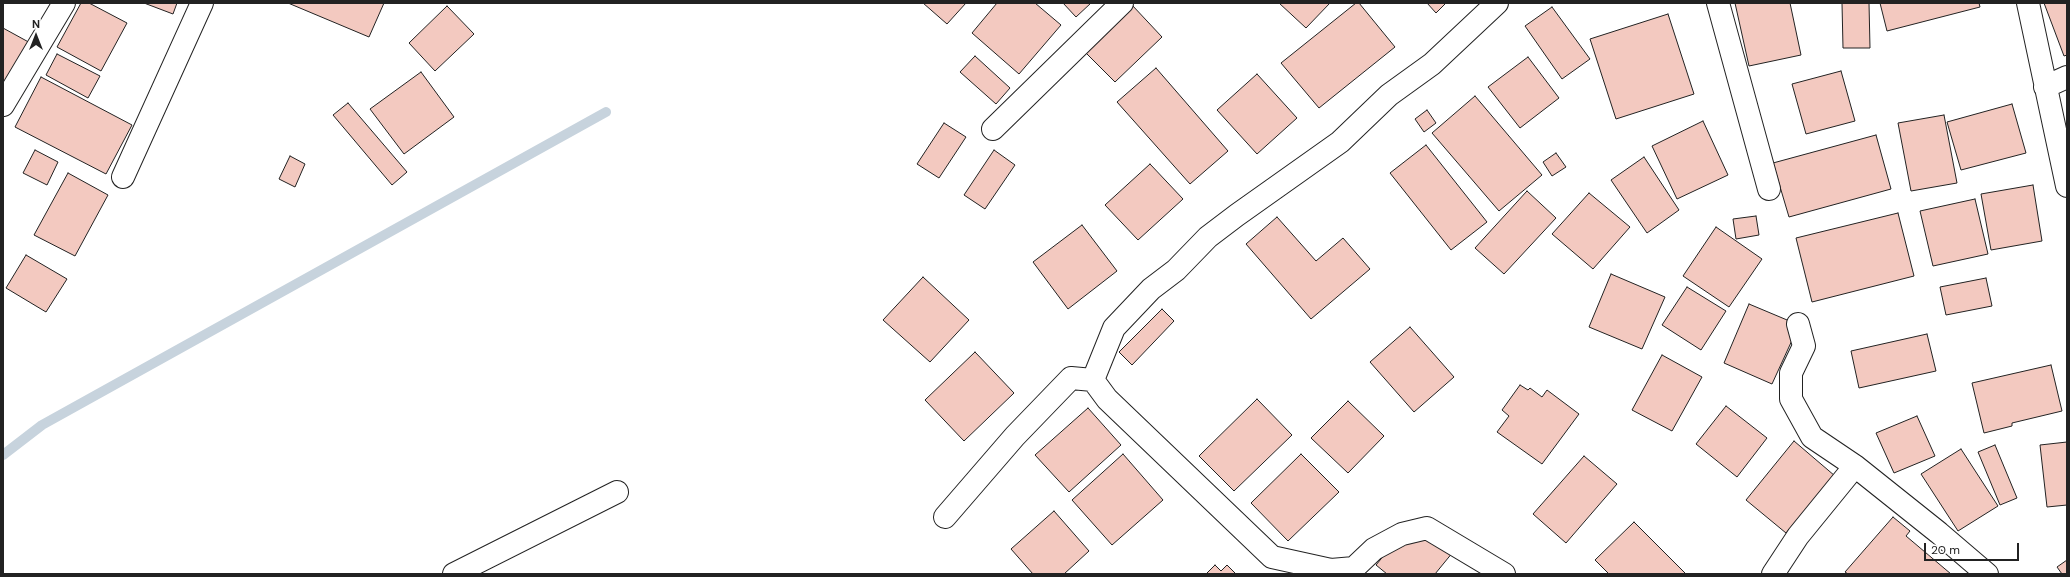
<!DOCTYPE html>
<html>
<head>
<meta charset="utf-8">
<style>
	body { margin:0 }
	#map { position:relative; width:2070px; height:577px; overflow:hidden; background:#fff; font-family:"DM Sans",sans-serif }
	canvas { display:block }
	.frame { position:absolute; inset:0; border:4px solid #222; pointer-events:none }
	.north { position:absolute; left:16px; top:16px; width:40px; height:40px; -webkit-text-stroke:3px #fff; paint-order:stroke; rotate:0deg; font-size:11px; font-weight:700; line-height:16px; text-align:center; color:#222 }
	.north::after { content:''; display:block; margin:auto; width:14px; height:18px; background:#222; clip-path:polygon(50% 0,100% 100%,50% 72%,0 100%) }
	.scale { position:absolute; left:1924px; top:543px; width:95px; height:18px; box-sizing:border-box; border:2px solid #222; border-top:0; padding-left:5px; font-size:12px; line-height:14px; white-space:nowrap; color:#222; -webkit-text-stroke:3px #fff; paint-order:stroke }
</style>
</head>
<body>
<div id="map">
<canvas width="2070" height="577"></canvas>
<div class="frame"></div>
<div class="north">N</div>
<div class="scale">20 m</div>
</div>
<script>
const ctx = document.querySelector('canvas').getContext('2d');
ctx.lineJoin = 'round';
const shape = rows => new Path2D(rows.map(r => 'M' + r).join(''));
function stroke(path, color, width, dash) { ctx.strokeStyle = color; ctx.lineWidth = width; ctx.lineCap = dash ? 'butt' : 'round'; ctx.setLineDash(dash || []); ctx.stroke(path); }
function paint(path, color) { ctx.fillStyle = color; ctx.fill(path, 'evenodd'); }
const stream = shape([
	[3,455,42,425,606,112]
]);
const building = shape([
	[81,3,89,3,127,23,101,71,57,47,81,3],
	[144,3,177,3,173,14,144,3],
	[288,3,384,3,369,37,288,3],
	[923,3,966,3,947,24,923,3],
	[997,3,1035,3,1061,25,1019,74,972,33,997,3],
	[1063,3,1091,3,1076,17,1063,3],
	[1279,3,1330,3,1306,28,1279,3],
	[1356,3,1359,3,1395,47,1319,108,1281,63,1356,3],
	[1427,3,1446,3,1436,13,1427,3],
	[1735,3,1790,3,1801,55,1749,66,1735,3],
	[1842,3,1869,3,1870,48,1843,48,1842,3],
	[1880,3,1979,3,1980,7,1887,31,1880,3],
	[2044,3,2067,3,2067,55,2064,56,2044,3],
	[1132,5,1162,37,1115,82,1084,51,1132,5],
	[447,6,474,34,435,71,409,43,447,6],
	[1552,7,1590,59,1562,79,1525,26,1552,7],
	[1668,14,1694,94,1616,119,1590,39,1668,14],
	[3,28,34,45,3,96,3,28],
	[57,54,100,76,88,98,46,75,57,54],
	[975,56,1010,88,996,104,960,72,975,56],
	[1528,57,1559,98,1520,128,1488,87,1528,57],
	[1156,68,1228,151,1190,184,1117,102,1156,68],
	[1841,71,1855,121,1806,134,1792,84,1841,71],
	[421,72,454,117,404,154,370,109,421,72],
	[1257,74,1297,118,1257,154,1217,110,1257,74],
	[41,77,132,125,106,174,15,127,41,77],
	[1475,96,1542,175,1499,211,1432,133,1475,96],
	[348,103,407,172,392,185,333,115,348,103],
	[2012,104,2026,153,1961,170,1947,122,2012,104],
	[1427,110,1436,123,1424,132,1415,119,1427,110],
	[1944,115,1957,183,1911,191,1898,123,1944,115],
	[1703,121,1728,175,1677,199,1652,146,1703,121],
	[944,123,966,137,939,178,917,164,944,123],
	[1876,135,1891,189,1789,217,1773,163,1876,135],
	[1426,145,1487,222,1451,250,1390,173,1426,145],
	[35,150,58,162,47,185,23,173,35,150],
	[994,150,1015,165,985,209,964,195,994,150],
	[1556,153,1566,167,1552,176,1543,162,1556,153],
	[290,156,305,164,295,187,279,179,290,156],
	[1644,157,1679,210,1647,233,1611,180,1644,157],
	[1150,164,1183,199,1138,240,1105,205,1150,164],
	[68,173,108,195,75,256,34,235,68,173],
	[2033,185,2042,241,1991,250,1981,194,2033,185],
	[1527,191,1556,218,1504,274,1475,248,1527,191],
	[1589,193,1630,227,1593,269,1552,234,1589,193],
	[1975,199,1988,254,1933,266,1920,211,1975,199],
	[1898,213,1914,276,1812,302,1796,238,1898,213],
	[1756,216,1759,235,1736,239,1733,219,1756,216],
	[1277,217,1316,261,1343,238,1370,269,1311,319,1246,244,1277,217],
	[1082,225,1117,271,1068,309,1033,262,1082,225],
	[1716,227,1762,259,1729,307,1683,276,1716,227],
	[26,255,67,279,46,312,6,288,26,255],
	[1611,274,1665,297,1642,349,1589,327,1611,274],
	[923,277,969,320,930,362,883,320,923,277],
	[1986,278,1992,306,1946,315,1940,287,1986,278],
	[1687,287,1726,311,1701,350,1662,325,1687,287],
	[1749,304,1799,325,1772,384,1724,363,1749,304],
	[1162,309,1174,321,1132,365,1119,352,1162,309],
	[1410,327,1454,377,1414,412,1370,362,1410,327],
	[1927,334,1936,371,1859,388,1851,351,1927,334],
	[975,352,1014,393,964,441,925,400,975,352],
	[1662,355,1702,377,1672,431,1632,410,1662,355],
	[2051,365,2062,411,2012,423,2012,426,1984,433,1972,383,2051,365],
	[1520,385,1528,390,1530,388,1542,397,1547,390,1579,414,1542,464,1497,432,1509,416,1502,410,1520,385],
	[1257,399,1292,435,1234,491,1199,456,1257,399],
	[1348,401,1384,436,1348,473,1311,438,1348,401],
	[1726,406,1767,438,1737,477,1696,444,1726,406],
	[1088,408,1121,445,1069,492,1035,455,1088,408],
	[1917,416,1935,456,1894,473,1876,433,1917,416],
	[1794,441,1835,476,1786,533,1746,500,1794,441],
	[2067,442,2067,505,2047,507,2040,445,2067,442],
	[1995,445,2017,498,2000,505,1978,452,1995,445],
	[1961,449,1998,506,1958,531,1921,474,1961,449],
	[1123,454,1163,500,1112,545,1072,500,1123,454],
	[1301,454,1339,492,1288,541,1251,503,1301,454],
	[1584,456,1617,484,1566,543,1533,514,1584,456],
	[1054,511,1089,551,1064,574,1033,574,1011,549,1054,511],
	[1893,517,1910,531,1906,536,1951,574,1848,574,1845,572,1893,517],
	[1413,520,1453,552,1435,574,1387,574,1376,565,1413,520],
	[1634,522,1686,574,1609,574,1595,560,1634,522],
	[2067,560,2067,574,2062,574,2057,567,2067,560],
	[1215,565,1221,571,1227,565,1236,574,1206,574,1215,565]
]);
const minor = shape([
	[1718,3,1769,189],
	[2028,3,2067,186],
	[2045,87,2067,77],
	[3,105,64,3],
	[993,129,1122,3],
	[123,177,202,3],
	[1798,324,1804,346,1791,373,1791,399,1812,437,1855,466,1939,533,1987,574],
	[1093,380,1107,399,1272,557,1331,570,1354,568,1374,549,1402,534,1427,528,1504,574],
	[945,517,1015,436,1071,378,1093,380,1114,328,1151,289,1176,270,1208,237,1237,215,1340,142,1389,95,1432,64,1497,3],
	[454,574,617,492],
	[1773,574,1798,536,1855,466]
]);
stroke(stream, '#c7d3dd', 10);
paint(building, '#f3c9c0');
stroke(building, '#222', 1);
stroke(minor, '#222', 24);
stroke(minor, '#fff', 22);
</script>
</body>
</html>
